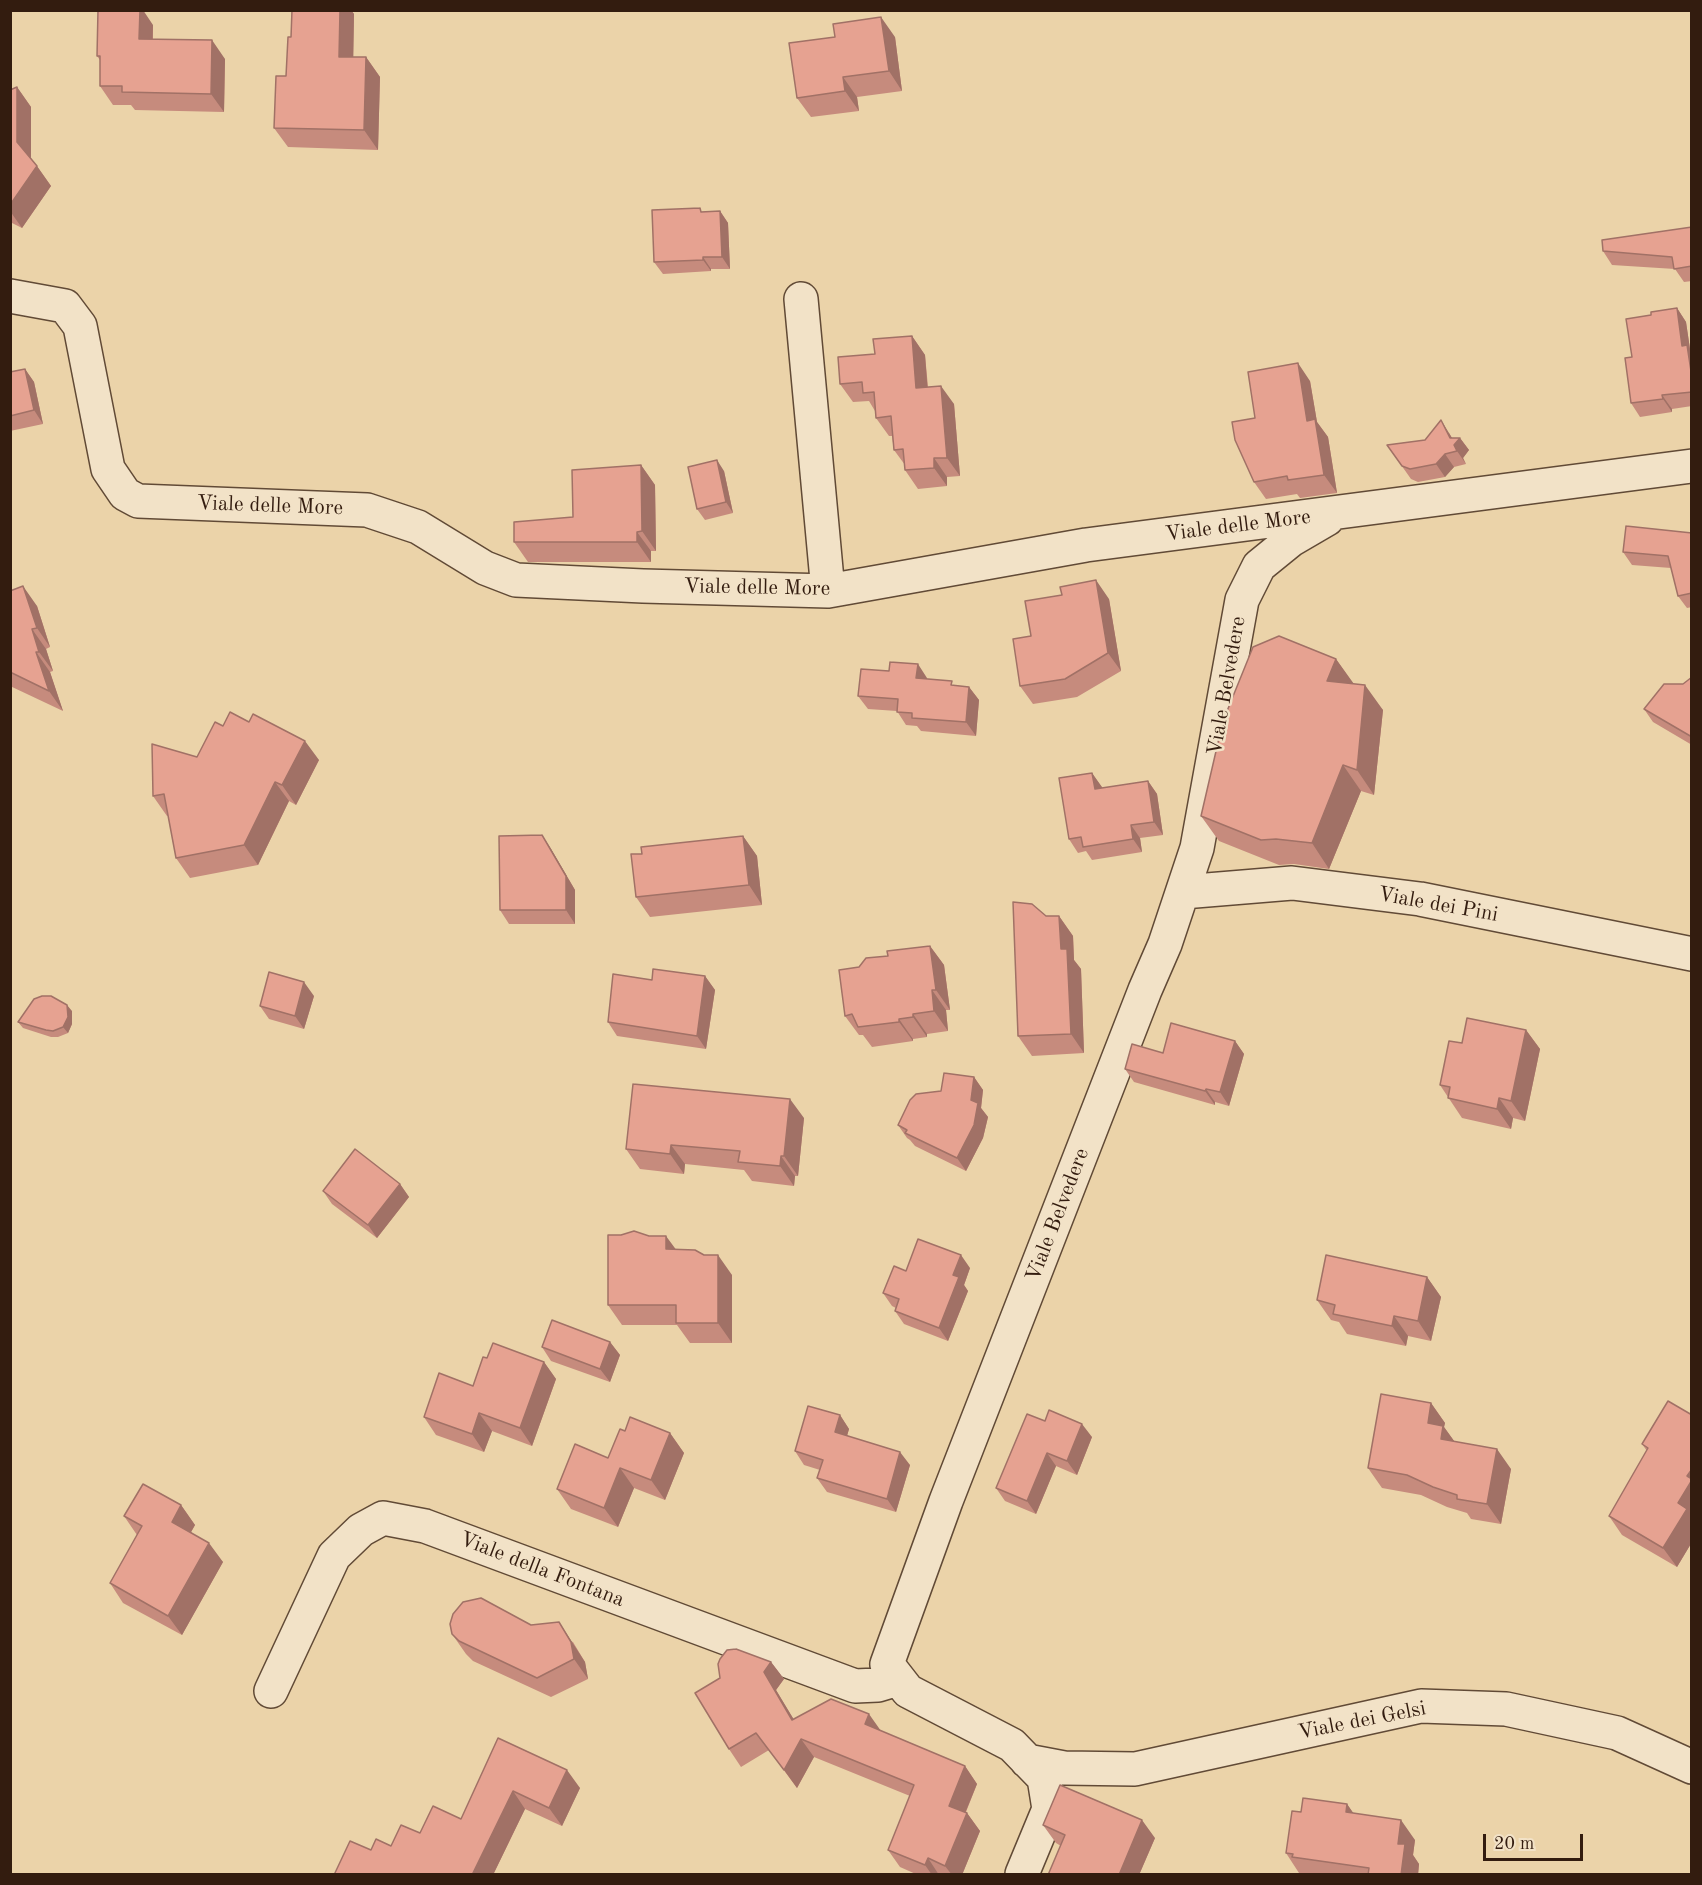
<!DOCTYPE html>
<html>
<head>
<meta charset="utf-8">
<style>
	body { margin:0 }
	#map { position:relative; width:1702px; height:1885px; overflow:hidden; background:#ebd3a9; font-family:"Old Standard TT",serif }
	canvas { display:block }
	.frame { position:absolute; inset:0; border:12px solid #331c0f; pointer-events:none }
	.scale { position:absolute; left:1483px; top:1834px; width:100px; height:27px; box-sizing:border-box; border:3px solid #331c0f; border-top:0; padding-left:8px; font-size:18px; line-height:21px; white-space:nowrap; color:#331c0f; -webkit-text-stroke:4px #f2e2c7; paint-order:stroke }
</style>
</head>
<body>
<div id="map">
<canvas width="1702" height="1885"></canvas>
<div class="frame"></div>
<div class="scale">20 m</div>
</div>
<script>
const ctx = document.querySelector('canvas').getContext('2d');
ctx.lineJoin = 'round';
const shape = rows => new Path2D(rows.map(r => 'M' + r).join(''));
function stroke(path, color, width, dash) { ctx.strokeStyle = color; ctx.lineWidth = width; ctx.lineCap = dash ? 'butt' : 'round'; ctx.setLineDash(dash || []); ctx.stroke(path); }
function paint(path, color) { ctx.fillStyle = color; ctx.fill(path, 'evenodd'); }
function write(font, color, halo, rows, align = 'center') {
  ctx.font = font + ' "Old Standard TT",serif'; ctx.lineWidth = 5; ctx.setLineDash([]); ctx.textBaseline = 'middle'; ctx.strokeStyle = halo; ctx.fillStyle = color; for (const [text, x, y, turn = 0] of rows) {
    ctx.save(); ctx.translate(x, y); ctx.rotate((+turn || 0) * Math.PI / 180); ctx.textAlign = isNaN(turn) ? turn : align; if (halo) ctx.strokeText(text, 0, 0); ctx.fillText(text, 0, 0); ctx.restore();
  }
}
const minor = shape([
	[10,296,65,306,80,326,108,469,125,494,138,501,367,510,418,527,485,568,516,580,643,586,828,591,1086,545,1692,466],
	[801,299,828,591],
	[1183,892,1292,883,1420,899,1692,954],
	[271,1691,334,1556,361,1530,383,1518,425,1526,855,1686,878,1685,898,1679],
	[1027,1761,1064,1768,1135,1769,1421,1706,1506,1709,1617,1733,1692,1767],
	[1022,1874,1049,1809,1044,1778,1012,1745,908,1691,887,1664,946,1501,1145,990,1165,944,1197,848,1242,600,1259,566,1291,540,1327,519]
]);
const wall = shape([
	[292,10,351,10,354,14,353,57,366,57,380,77,378,150,288,147,274,128,286,76,291,37],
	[153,25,153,39,225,59,224,112,135,110,131,105,113,105,100,86,100,60,97,56],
	[895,37,902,91,857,97,859,111,811,117,797,98],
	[17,87,31,107,31,158,51,186,22,228,10,222,10,90],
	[720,211,728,223,730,269,711,269,711,271,663,274,654,262,703,212],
	[1692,227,1692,281,1684,282,1675,269,1612,265,1603,251],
	[1677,308,1686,322,1690,349,1692,351,1692,406,1672,409,1672,412,1640,417,1631,403,1632,357,1651,315],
	[912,336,925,355,928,387,954,404,960,476,947,477,947,486,918,489,905,470,905,465,894,450,892,436,889,436,876,418,875,411,869,401,853,402,840,384,875,354],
	[25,369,34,382,43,424,10,431,10,372],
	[1310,381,1317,422,1328,437,1337,493,1300,498,1297,494,1266,499,1254,482,1255,418],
	[1449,433,1452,438,1460,438,1469,450,1463,458,1466,464,1454,467,1445,477,1418,482,1411,479,1387,445,1425,440],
	[641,465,655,485,656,551,651,551,651,562,528,562,514,542,573,517],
	[724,471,733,513,705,520,697,509],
	[1692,533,1692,607,1687,608,1678,596,1671,568,1632,565,1623,552],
	[10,591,37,606,50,647,46,649,53,671,50,672,63,711,10,686],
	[1109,599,1121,671,1077,697,1033,704,1020,686,1031,636],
	[1336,659,1353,684,1383,710,1374,795,1361,791,1329,869,1294,864,1279,865,1219,841,1201,816],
	[1692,677,1692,745,1653,722,1644,709,1683,684],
	[927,678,927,679,955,686,969,687,979,700,976,736,921,731,917,726,906,725,897,711,868,709,858,696],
	[223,726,319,760,296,805,289,801,258,865,190,878,176,858,168,816,167,816,153,796,197,757],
	[1092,773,1102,788,1148,781,1157,794,1163,835,1140,838,1142,852,1092,860,1086,851,1078,853,1069,839],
	[542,835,551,849,575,890,575,924,509,924,500,910],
	[743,836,757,856,762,905,650,917,636,897,642,854],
	[1046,916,1059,916,1073,936,1074,960,1081,969,1084,1053,1032,1056,1018,1036],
	[930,946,944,965,950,1010,946,1010,948,1031,927,1034,927,1037,913,1039,913,1041,872,1047,863,1035,859,1035,845,1016,859,967,888,956],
	[705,976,715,990,706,1049,617,1036,608,1022,652,980],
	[314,996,304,1029,269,1019,260,1006],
	[72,1011,72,1024,68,1033,58,1037,51,1037,23,1028,18,1022],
	[1526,1030,1540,1049,1525,1121,1513,1118,1511,1129,1462,1118,1440,1085,1462,1043],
	[1235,1041,1244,1054,1229,1106,1215,1102,1215,1105,1134,1082,1125,1069,1163,1053],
	[974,1077,983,1090,981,1108,988,1117,983,1138,966,1171,915,1146,910,1140,907,1138,898,1125,941,1091],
	[804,1118,798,1176,795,1176,794,1186,752,1181,744,1170,685,1164,684,1174,640,1169,626,1149],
	[400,1184,409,1197,377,1238,332,1204,323,1191],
	[675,1249,732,1275,732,1343,690,1343,677,1325,622,1325,608,1305],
	[970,1268,964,1285,968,1291,948,1341,904,1324,895,1311,896,1308,892,1306,883,1293,906,1271],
	[1427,1277,1441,1297,1431,1341,1408,1336,1406,1346,1347,1334,1339,1322,1331,1320,1317,1300],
	[610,1342,620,1355,610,1382,551,1361,542,1347],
	[487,1358,544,1362,556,1379,532,1446,492,1431,484,1452,436,1435,424,1417,473,1386],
	[1431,1403,1445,1423,1444,1427,1454,1441,1511,1469,1501,1524,1471,1519,1467,1513,1447,1507,1421,1495,1382,1488,1368,1468],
	[840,1415,849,1429,847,1436,910,1465,896,1512,827,1492,817,1478,820,1470,804,1465,795,1451],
	[1692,1415,1692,1542,1677,1567,1622,1535,1609,1516,1647,1451,1642,1444],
	[1045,1421,1092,1437,1077,1475,1056,1466,1036,1514,1005,1501,996,1488],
	[625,1431,670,1433,684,1453,665,1500,634,1488,618,1527,571,1509,557,1489,608,1458],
	[181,1505,195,1525,191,1532,223,1562,182,1635,123,1603,110,1583,137,1535,124,1516],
	[531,1625,573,1642,585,1662,588,1679,551,1697,473,1661,466,1654,452,1634],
	[771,1662,784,1679,776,1690,794,1720,881,1731,965,1766,977,1784,966,1812,967,1813,980,1831,962,1875,918,1875,900,1867,888,1850,910,1796,814,1757,797,1788,769,1750,741,1767,729,1749,720,1678],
	[498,1738,580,1788,562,1826,525,1809,493,1875,371,1850,391,1846,420,1833,461,1819],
	[1347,1804,1353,1813,1415,1840,1413,1855,1419,1864,1418,1875,1305,1875,1299,1873,1286,1853,1301,1812],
	[1043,1825,1155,1838,1139,1875,1048,1875,1061,1846,1056,1843]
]);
const shadedWall = shape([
	[140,10,143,10,153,25,152,57,139,39],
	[340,10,351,10,354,14,353,77,339,57],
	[881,17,895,37,902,91,889,71],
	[212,40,225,59,224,112,211,94],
	[366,57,380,77,378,150,364,130],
	[843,77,857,97,859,111,845,91],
	[17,87,31,107,31,162,17,142],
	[37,166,51,186,22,228,10,211,10,205],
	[720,211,728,223,730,269,722,257],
	[703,257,711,269,711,271,703,260],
	[1677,308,1686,322,1690,349,1692,351,1692,378,1682,346],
	[912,336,925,355,929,407,916,388],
	[1298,363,1310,381,1317,422,1328,437,1337,493,1324,475,1307,421],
	[25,369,34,382,43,424,34,410],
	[941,386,954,404,960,476,947,458],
	[1662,395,1672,409,1672,412,1663,399],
	[1441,420,1449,433,1455,443,1460,438,1469,450,1463,458,1466,464,1457,451],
	[1445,454,1454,467,1445,477,1436,464],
	[934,458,947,477,947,486,934,468],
	[717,460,724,471,733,513,726,502],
	[641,465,655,485,656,551,642,531],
	[637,532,651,551,651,562,637,542],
	[1096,580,1109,599,1121,671,1108,653],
	[23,586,37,606,50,647,37,628],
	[32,629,46,649,53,671,39,652],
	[36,652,50,672,63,711,49,691],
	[1336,659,1354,684,1327,681],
	[918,664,927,678,926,692,916,678],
	[1365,685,1383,710,1374,795,1357,770],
	[969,687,979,700,976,736,966,722],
	[305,741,319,760,296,805,282,785],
	[1343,765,1361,791,1329,869,1312,843],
	[1092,773,1102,787,1104,802,1095,789],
	[1148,781,1157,794,1163,835,1154,822],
	[275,782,289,801,258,865,244,845],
	[1131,825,1140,838,1142,852,1133,839],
	[542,835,551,849,575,890,575,924,566,910],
	[743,836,757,856,762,905,749,885],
	[1059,916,1073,936,1074,960,1081,969,1084,1053,1071,1034,1061,949],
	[930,946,944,965,950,1010,936,990],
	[705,976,715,990,706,1049,697,1036],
	[304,982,314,996,304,1029,295,1016],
	[932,990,946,1010,948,1031,934,1011],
	[67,1005,72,1011,72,1024,68,1033,63,1027],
	[913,1014,927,1034,927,1037,913,1017],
	[899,1019,913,1039,913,1041,899,1022],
	[1526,1030,1540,1049,1525,1121,1511,1101],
	[1235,1041,1244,1054,1229,1106,1220,1092],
	[974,1077,983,1090,981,1108,988,1117,983,1138,966,1171,957,1158,971,1100],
	[1206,1089,1215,1102,1215,1105,1205,1091],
	[1499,1098,1513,1118,1511,1129,1497,1109],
	[790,1099,804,1118,798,1176,784,1156],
	[671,1145,685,1164,684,1174,670,1154],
	[781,1156,795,1176,794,1186,780,1166],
	[400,1184,409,1197,377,1238,368,1225],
	[666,1236,680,1255,666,1249],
	[718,1255,732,1275,732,1343,718,1323],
	[961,1255,970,1268,964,1285,968,1291,948,1341,939,1328,953,1275],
	[1427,1277,1441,1297,1431,1341,1418,1321],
	[1394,1316,1408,1336,1406,1346,1392,1326],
	[610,1342,620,1355,610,1382,600,1369],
	[544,1362,556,1379,532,1446,520,1428],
	[1431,1403,1445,1423,1444,1427,1457,1445,1455,1459,1428,1423],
	[479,1413,492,1431,484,1452,472,1434],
	[840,1415,849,1429,844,1446,835,1432],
	[1082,1424,1092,1437,1077,1475,1067,1461],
	[670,1433,684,1453,665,1500,651,1480],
	[1497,1449,1511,1469,1501,1524,1487,1504],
	[900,1452,910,1465,896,1512,887,1499],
	[1047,1453,1056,1466,1036,1514,1027,1501],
	[620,1468,634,1488,618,1527,604,1508],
	[1692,1469,1692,1542,1677,1567,1663,1548,1687,1476],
	[181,1505,195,1525,186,1541,172,1522],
	[209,1543,223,1562,182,1635,168,1616],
	[559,1622,585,1662,588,1679,574,1659],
	[771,1662,784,1679,776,1690,805,1738,792,1720,764,1672],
	[869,1714,881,1731,865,1724],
	[801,1739,814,1757,797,1788,784,1770],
	[965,1766,977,1784,961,1823,949,1806],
	[567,1770,580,1788,562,1826,549,1808],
	[513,1791,525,1809,493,1875,472,1875],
	[1347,1804,1361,1824,1346,1812],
	[967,1813,980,1831,962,1875,952,1875,945,1866],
	[1142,1820,1155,1838,1139,1875,1119,1875],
	[1401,1820,1415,1840,1413,1855,1419,1864,1418,1875,1401,1875,1398,1844],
	[928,1858,939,1875,932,1875,925,1865]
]);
const building = shape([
	[98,10,140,10,139,39,212,40,211,94,122,92,122,86,100,86,100,56,97,56,98,10],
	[292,10,340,10,339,57,366,57,364,130,274,128,276,76,286,76,288,37,291,37,292,10],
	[881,17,889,71,843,77,845,91,797,98,789,43,835,37,833,24,881,17],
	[17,87,17,142,37,166,10,205,10,90,17,87],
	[700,208,701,212,720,211,722,257,703,257,703,260,654,262,652,210,700,208],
	[1692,227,1692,266,1674,269,1672,257,1603,251,1602,240,1692,227],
	[1677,308,1682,346,1687,345,1692,378,1692,392,1662,395,1663,399,1631,403,1625,358,1632,357,1626,319,1651,315,1651,312,1677,308],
	[912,336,916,388,941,386,947,458,934,458,934,468,905,470,903,449,894,450,891,416,876,418,874,392,863,393,862,382,840,384,838,357,875,354,873,339,912,336],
	[1298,363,1307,421,1315,419,1324,475,1288,480,1287,476,1254,482,1235,440,1232,422,1255,418,1248,372,1298,363],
	[25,369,34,410,10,416,10,372,25,369],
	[1441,420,1450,438,1460,438,1454,445,1457,451,1445,454,1436,464,1410,469,1402,466,1387,445,1425,440,1441,420],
	[717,460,726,502,697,509,688,467,717,460],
	[641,465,642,531,637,532,637,542,514,542,514,522,573,517,572,470,641,465],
	[1626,526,1692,533,1692,593,1678,596,1668,556,1623,552,1626,526],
	[1096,580,1108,653,1065,679,1020,686,1013,639,1031,636,1025,601,1062,595,1060,587,1096,580],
	[23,586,37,628,32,629,39,652,36,652,49,691,10,672,10,591,23,586],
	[1279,636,1336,659,1327,681,1365,685,1357,770,1343,765,1312,843,1276,839,1261,840,1201,816,1223,721,1253,647,1279,636],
	[890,662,918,664,916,678,952,681,951,685,969,687,966,722,912,718,912,713,897,712,898,699,858,696,861,669,889,671,890,662],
	[1692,677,1692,737,1644,709,1664,684,1683,684,1692,677],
	[230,712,249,722,253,714,305,741,282,785,275,782,244,845,176,858,164,794,153,796,152,744,197,757,215,722,223,726,230,712],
	[1092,773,1095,789,1148,781,1154,822,1131,825,1133,839,1083,847,1081,837,1069,839,1059,778,1092,773],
	[542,835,566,876,566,910,500,910,499,836,542,835],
	[743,836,749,885,636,897,631,854,642,854,641,847,743,836],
	[1013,902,1032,904,1046,916,1059,916,1061,949,1067,949,1071,1034,1018,1036,1013,902],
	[930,946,936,990,932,990,934,1011,913,1014,913,1017,899,1019,899,1022,858,1027,852,1014,845,1016,839,970,859,967,866,958,888,956,887,951,930,946],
	[653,969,705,976,697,1036,608,1022,613,974,652,980,653,969],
	[269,972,304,982,295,1016,260,1006,269,972],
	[42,996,51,996,67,1005,68,1017,63,1027,53,1031,46,1030,18,1022,34,999,42,996],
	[1467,1018,1526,1030,1511,1101,1499,1098,1497,1109,1448,1098,1450,1087,1440,1085,1449,1041,1462,1043,1467,1018],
	[1171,1023,1235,1041,1220,1092,1206,1089,1205,1091,1125,1069,1132,1044,1163,1053,1171,1023],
	[944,1073,974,1077,971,1100,978,1103,974,1125,957,1158,905,1133,907,1130,898,1125,910,1100,916,1094,941,1091,944,1073],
	[633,1084,790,1099,784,1156,781,1156,780,1166,738,1162,740,1151,671,1145,670,1154,626,1149,633,1084],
	[355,1149,400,1184,368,1225,323,1191,355,1149],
	[634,1231,649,1236,666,1236,666,1249,695,1250,704,1255,718,1255,718,1323,676,1323,676,1305,608,1305,608,1235,621,1235,634,1231],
	[918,1239,961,1255,953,1275,959,1277,939,1328,895,1311,899,1299,883,1293,894,1266,906,1271,918,1239],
	[1326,1255,1427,1277,1418,1321,1394,1316,1392,1326,1333,1314,1335,1305,1317,1300,1326,1255],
	[552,1320,610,1342,600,1369,542,1347,552,1320],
	[493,1343,544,1362,520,1428,479,1413,472,1434,424,1417,439,1373,473,1386,483,1357,487,1358,493,1343],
	[1381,1394,1431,1403,1428,1423,1443,1426,1441,1439,1497,1449,1487,1504,1457,1499,1457,1495,1433,1487,1407,1475,1368,1468,1381,1394],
	[1668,1401,1692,1415,1692,1469,1687,1476,1692,1479,1692,1480,1678,1503,1687,1509,1663,1548,1609,1516,1648,1448,1642,1444,1668,1401],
	[808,1406,840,1415,835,1432,900,1452,887,1499,817,1478,823,1460,795,1451,808,1406],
	[1049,1410,1082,1424,1067,1461,1047,1453,1027,1501,996,1488,1027,1414,1045,1421,1049,1410],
	[630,1417,670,1433,651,1480,620,1468,604,1508,557,1489,575,1444,608,1458,620,1429,625,1431,630,1417],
	[143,1484,181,1505,172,1522,209,1543,168,1616,110,1583,142,1526,124,1516,143,1484],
	[481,1598,531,1625,559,1622,571,1642,574,1659,537,1678,459,1641,452,1634,450,1624,453,1614,463,1602,481,1598],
	[736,1649,771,1662,764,1672,792,1720,831,1699,869,1714,865,1724,965,1766,949,1806,967,1813,945,1866,928,1858,925,1865,888,1850,914,1785,801,1739,784,1770,756,1733,729,1749,695,1693,720,1678,718,1664,720,1659,727,1650,736,1649],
	[498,1738,567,1770,549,1808,513,1791,472,1875,334,1875,350,1841,371,1850,376,1839,391,1846,401,1825,420,1833,433,1806,461,1819,498,1738],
	[1060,1785,1142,1820,1119,1875,1048,1875,1065,1835,1043,1825,1060,1785],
	[1303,1798,1347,1804,1346,1812,1401,1820,1398,1844,1405,1844,1401,1875,1368,1875,1369,1868,1292,1857,1293,1854,1286,1853,1292,1811,1301,1812,1303,1798]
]);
const streetNames = [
	["Viale delle More",270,506,2],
	["Viale delle More",1238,526,-7],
	["Viale delle More",757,588,1],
	["Viale Belvedere",1227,686,-80],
	["Viale dei Pini",1438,905,10],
	["Viale Belvedere",1058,1215,-69],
	["Viale della Fontana",542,1570,21],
	["Viale dei Gelsi",1362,1721,-11]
];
stroke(minor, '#614a36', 36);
stroke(minor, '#f2e2c7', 33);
paint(wall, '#c68b7d');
paint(shadedWall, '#a17166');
paint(building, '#e6a291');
stroke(building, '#a17166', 1.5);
write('21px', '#331c0f', '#f2e2c7', streetNames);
</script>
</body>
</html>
